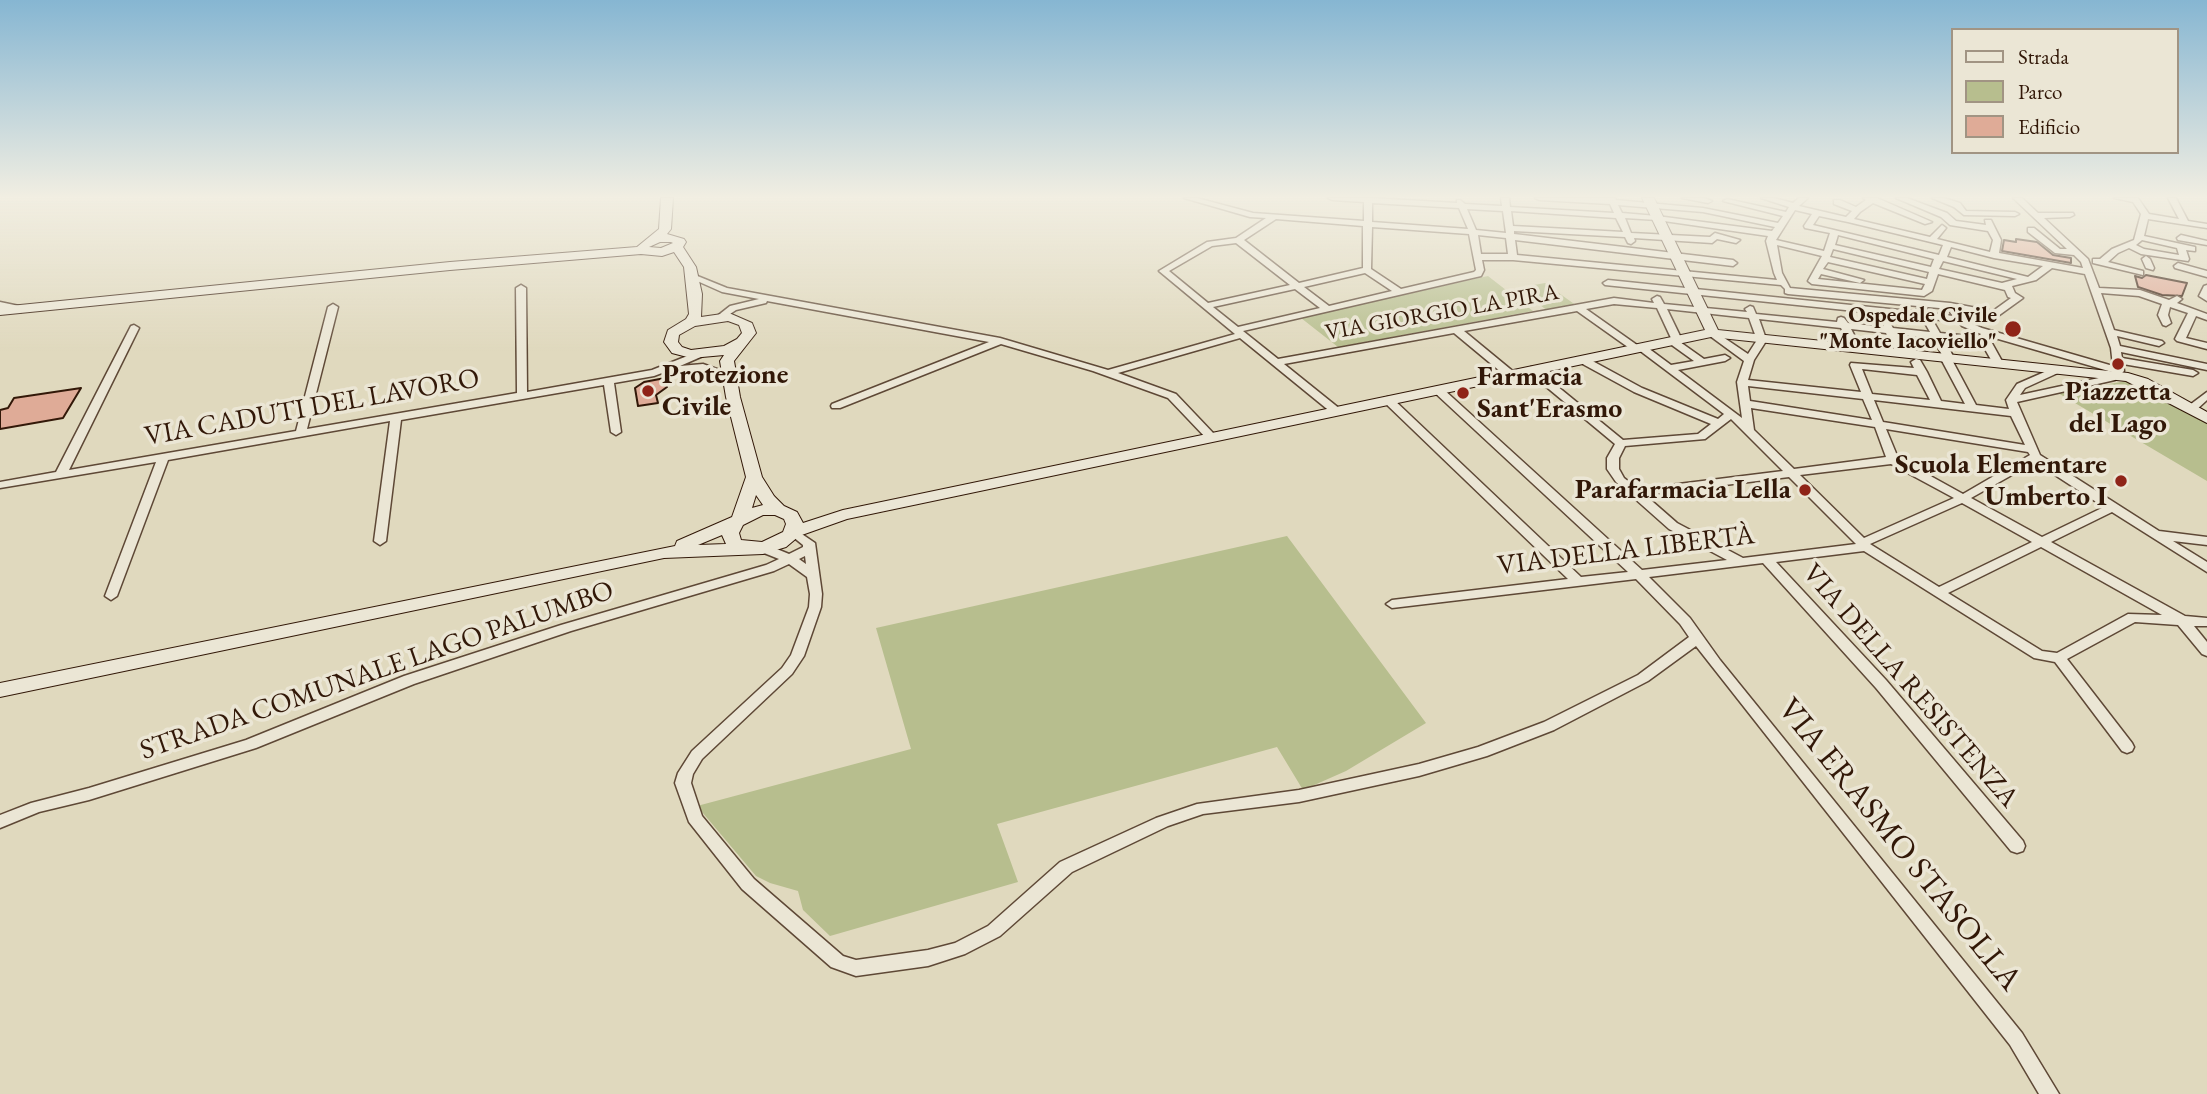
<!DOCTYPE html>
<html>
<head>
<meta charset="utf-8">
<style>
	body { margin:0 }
	#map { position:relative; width:2207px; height:1094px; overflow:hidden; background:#e0d9be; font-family:"EB Garamond",serif }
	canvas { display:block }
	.legend { position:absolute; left:1951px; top:28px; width:228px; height:126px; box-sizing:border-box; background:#ebe6d5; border:2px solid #a19483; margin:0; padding:9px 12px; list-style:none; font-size:21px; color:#321808 }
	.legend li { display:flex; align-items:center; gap:14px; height:35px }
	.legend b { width:35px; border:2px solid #a19483 }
</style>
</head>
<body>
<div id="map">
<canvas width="2207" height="1094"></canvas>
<ul class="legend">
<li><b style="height:9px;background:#ebe6d5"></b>Strada</li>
<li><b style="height:19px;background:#b7be8e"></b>Parco</li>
<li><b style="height:19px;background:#dfab97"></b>Edificio</li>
</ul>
</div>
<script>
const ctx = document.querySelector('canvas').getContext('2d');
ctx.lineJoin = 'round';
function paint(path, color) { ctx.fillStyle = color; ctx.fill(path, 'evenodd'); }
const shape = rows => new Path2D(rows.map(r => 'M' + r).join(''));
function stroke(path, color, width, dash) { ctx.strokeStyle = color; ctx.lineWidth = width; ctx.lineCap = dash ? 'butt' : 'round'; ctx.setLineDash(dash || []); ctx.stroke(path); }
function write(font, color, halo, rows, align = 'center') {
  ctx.font = font + ' "EB Garamond",serif'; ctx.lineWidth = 7; ctx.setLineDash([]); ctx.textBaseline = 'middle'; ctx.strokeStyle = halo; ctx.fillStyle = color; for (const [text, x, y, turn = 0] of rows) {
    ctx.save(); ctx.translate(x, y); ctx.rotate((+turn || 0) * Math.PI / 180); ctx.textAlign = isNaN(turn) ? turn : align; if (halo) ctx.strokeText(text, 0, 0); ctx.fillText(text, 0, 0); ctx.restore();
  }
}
const green = shape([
	[1488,276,1533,311,1338,347,1301,318],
	[1545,283,1577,306,1548,311,1517,288],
	[2132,380,2207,421,2207,481,2058,393],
	[1287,536,1426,723,1346,771,1303,790,1277,747,997,824,1018,882,830,936,803,910,798,891,770,883,756,876,697,806,911,749,876,628]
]);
const building = shape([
	[2016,239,2037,242,2053,255,2071,258,2071,263,2002,251,2004,240,2016,242,2016,239],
	[2146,275,2187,283,2182,296,2162,295,2138,287,2135,276,2142,278,2146,275],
	[665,378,667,387,656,395,658,403,638,406,635,388,644,382,665,378],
	[81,388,63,418,0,429,0,410,8,408,14,398,81,388]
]);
const street = shape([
	[1184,198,1197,198,1253,213,1364,221,1364,202,1332,200,1328,198,1372,198,1457,203,1457,200,1460,200,1465,204,1502,206,1501,198,1509,198,1510,207,1614,213,1610,204,1539,200,1535,198,1615,198,1616,200,1703,208,1778,223,1783,216,1723,201,1727,199,1786,212,1789,207,1761,198,1774,198,1793,203,1799,198,1808,198,1799,206,1846,217,1852,211,1834,204,1834,200,1840,200,1856,207,1866,200,1863,198,1877,198,1932,222,1925,224,1873,203,1860,212,1854,219,1930,237,1942,225,1946,228,1937,239,1990,252,1993,240,1988,231,1950,225,1941,217,1896,198,1907,198,1947,213,1956,221,1986,225,1985,220,1991,220,2001,240,1999,253,2083,268,2081,262,2074,255,2055,253,2028,232,2028,228,2034,228,2060,249,2067,249,2013,198,2022,198,2038,213,2073,213,2074,215,2070,217,2044,218,2088,259,2099,288,2140,290,2169,300,2177,296,2182,299,2177,303,2207,314,2207,320,2196,316,2186,338,2207,343,2207,349,2177,341,2175,339,2188,313,2170,307,2168,315,2171,323,2166,326,2163,325,2158,315,2162,304,2139,296,2101,293,2114,330,2162,341,2164,343,2159,346,2117,336,2120,346,2207,364,2207,370,2121,352,2122,358,2193,370,2198,373,2193,376,2123,364,2124,371,2115,380,2017,402,2040,455,2159,531,2207,537,2207,545,2173,541,2207,562,2207,572,2112,512,2051,542,2185,616,2207,618,2207,626,2194,626,2207,642,2207,656,2202,654,2178,625,2135,622,2067,659,2132,743,2134,747,2132,751,2127,753,2122,751,2055,662,2034,658,1864,551,1776,562,1886,680,2023,841,2025,846,2023,851,2017,853,2011,851,1876,688,1763,563,1649,577,1690,618,1720,660,2022,1033,2059,1094,2039,1094,2010,1045,1696,646,1648,681,1554,730,1487,756,1419,776,1299,802,1203,814,1168,826,1072,872,1000,936,965,954,928,966,856,976,831,967,742,889,689,822,675,783,678,773,692,751,782,668,791,655,809,607,810,594,807,577,789,564,774,571,571,631,414,684,256,748,89,800,39,812,0,828,0,815,31,803,89,788,246,740,404,676,561,625,766,565,779,559,759,551,757,548,759,545,767,545,789,554,803,547,803,545,787,532,793,528,815,543,822,594,821,607,804,656,792,674,702,759,693,774,691,783,702,816,754,879,843,956,856,960,928,950,955,943,988,926,1060,862,1156,818,1197,804,1299,790,1419,764,1478,747,1544,722,1638,675,1689,637,1680,624,1636,579,1392,608,1386,604,1392,600,1568,579,1384,402,1384,398,1388,397,1392,398,1581,577,1628,572,1434,392,1434,388,1438,387,1442,388,1642,570,1727,560,1669,529,1616,482,1607,469,1607,458,1615,444,1526,370,1531,367,1535,368,1623,440,1698,434,1711,424,1634,392,1579,362,1579,358,1587,358,1642,388,1718,419,1724,414,1639,350,1632,350,1577,311,1464,331,1515,373,1516,375,1511,378,1507,377,1454,333,1284,364,1340,409,1341,411,1336,414,1332,413,1240,338,1118,373,1176,394,1215,435,1216,437,1215,439,1211,440,1207,439,1168,398,1093,371,1001,344,840,408,832,408,831,406,832,404,989,342,767,301,766,303,736,310,721,320,716,317,730,306,759,299,722,292,686,276,690,273,727,288,1000,338,1108,370,1235,334,1159,271,1207,242,1236,238,1266,218,1250,217,1184,198],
	[1372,203,1459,208,1468,229,1372,222,1372,203],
	[1618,205,1703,212,1775,227,1772,231,1657,216,1622,213,1618,205],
	[1467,209,1503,211,1506,233,1476,230,1467,209],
	[1795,210,1812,214,1804,226,1805,228,1830,233,1824,251,1776,240,1795,210],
	[1511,211,1616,218,1623,232,1513,226,1511,211],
	[1819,216,1848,222,1943,245,1939,255,1813,225,1819,216],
	[1625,218,1657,220,1768,236,1766,241,1774,273,1777,280,1517,255,1515,240,1733,266,1737,263,1733,260,1514,234,1514,231,1625,237,1628,243,1631,244,1635,241,1634,238,1712,243,1717,239,1736,243,1740,240,1715,233,1710,237,1631,233,1625,218],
	[1276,219,1363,226,1363,268,1299,283,1244,240,1276,219],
	[1372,227,1469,234,1476,270,1474,272,1401,289,1371,269,1372,227],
	[1478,235,1506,238,1508,254,1481,254,1478,235],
	[1838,235,1934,259,1931,267,1835,245,1838,235],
	[1236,243,1290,285,1208,303,1169,271,1212,246,1236,243],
	[1777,245,1822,256,1808,281,1812,284,1924,296,1932,291,1938,274,2005,290,2008,297,2011,298,1993,311,1950,303,1790,288,1782,273,1777,245],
	[1951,247,1994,258,2043,266,2028,277,1947,257,1951,247],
	[1833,249,1929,272,1927,279,1830,257,1833,249],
	[1482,260,1513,260,1781,285,1785,289,1785,293,1788,294,1950,309,1954,309,1950,312,1953,316,1929,313,1925,307,1922,306,1917,309,1919,312,1608,280,1603,283,1605,285,1922,318,1930,332,1893,328,1890,323,1887,322,1884,323,1883,327,1848,323,1844,318,1841,317,1838,318,1837,322,1756,314,1753,307,1750,306,1745,309,1747,312,1664,304,1660,297,1657,296,1652,299,1654,303,1614,298,1278,359,1243,331,1481,276,1484,270,1482,260],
	[1943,261,2017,279,2002,283,1939,269,1943,261],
	[1828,262,1925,284,1922,290,1818,279,1821,274,1860,283,1864,280,1823,269,1828,262],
	[2052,268,2085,274,2111,348,2113,366,1982,328,1968,322,1959,310,1998,316,2023,298,2015,293,2012,286,2036,280,2052,268],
	[1365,273,1392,291,1329,306,1304,287,1365,273],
	[1295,289,1320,308,1238,327,1213,307,1295,289],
	[1614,304,1657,308,1671,338,1667,341,1669,343,1694,361,1671,365,1644,345,1637,345,1586,309,1614,304],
	[1667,309,1749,318,1757,340,1748,354,1714,331,1708,331,1706,333,1744,361,1737,382,1742,418,1678,370,1725,361,1730,358,1725,355,1704,359,1680,342,1682,340,1667,309],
	[1759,319,1841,328,1851,348,1856,351,1861,348,1851,329,1886,333,1896,353,1901,356,1906,353,1896,334,1933,338,1942,355,1940,357,1965,404,1941,401,1927,372,1920,360,1916,359,1911,362,1914,368,1851,363,1850,365,1861,392,1748,380,1754,360,1768,338,1765,336,1759,319],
	[1932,319,1958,322,1962,326,1981,334,1979,337,1940,333,1932,319],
	[1988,336,2112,372,2108,376,2020,395,2025,388,2060,372,2060,368,2056,367,2017,384,2006,400,2009,409,1976,405,1952,360,1954,358,1944,339,1982,344,1994,365,2002,365,2003,363,1988,336],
	[1862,369,1917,375,1930,400,1872,394,1862,369],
	[1748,386,1863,399,1872,420,1750,401,1748,386],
	[1874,400,2011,416,2025,445,1883,422,1874,400],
	[1751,408,1875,427,1886,457,1794,469,1754,430,1751,408],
	[1731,419,1783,471,1638,489,1624,478,1619,469,1619,458,1625,446,1705,439,1731,419],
	[1886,429,2028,452,2030,455,1963,494,1898,458,1886,429],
	[2035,462,2104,507,2042,537,1971,498,2035,462],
	[1891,464,1954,498,1864,538,1800,475,1891,464],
	[1789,477,1856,544,1743,558,1677,523,1645,495,1789,477],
	[1962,503,2032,542,1939,587,1870,544,1962,503],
	[2041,547,2162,615,2128,614,2057,653,2042,651,1948,593,2041,547],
	[805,556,806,564,799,559,805,556],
	[1682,198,1704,198,1712,201,1708,203,1682,198],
	[1932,198,1944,198,1960,203,1966,211,2015,212,2019,214,2015,216,1964,215,1954,207,1932,198],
	[2114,198,2138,198,2149,214,2179,219,2168,198,2176,198,2188,221,2207,224,2207,228,2148,219,2144,236,2195,247,2195,251,2186,250,2189,259,2188,261,2141,254,2129,248,2118,253,2108,262,2143,271,2143,275,2093,263,2093,259,2100,259,2112,249,2134,240,2141,214,2133,202,2114,198],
	[2142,240,2177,248,2179,255,2144,249,2136,245,2142,240],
	[2181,235,2207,241,2207,245,2178,240,2177,238,2181,235],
	[2146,256,2150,259,2154,268,2153,270,2146,268,2142,259,2146,256],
	[2178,263,2207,271,2207,277,2175,268,2174,266,2178,263],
	[521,285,526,288,527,392,652,370,700,351,705,354,703,356,680,366,703,364,725,372,720,375,703,370,679,372,675,371,675,368,654,376,614,383,621,432,616,435,611,432,604,385,401,420,386,541,380,545,374,541,390,421,168,460,117,596,111,600,105,596,156,462,0,488,0,482,56,472,131,326,134,325,139,328,69,470,296,431,328,307,333,304,338,307,307,429,517,393,516,288,521,285],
	[2207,285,2207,301,2199,296,2204,286,2207,285],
	[0,302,24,307,26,309,21,312,0,308,0,302],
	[2207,392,2207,400,2195,411,2187,411,2186,409,2187,407,2207,392]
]);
const secondary = shape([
	[661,198,673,198,671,229,667,234,684,239,686,242,683,247,696,267,702,294,701,317,729,313,752,323,756,333,734,361,740,397,762,477,774,496,784,506,797,512,803,523,843,510,1705,330,1642,198,1654,198,1718,330,2128,373,2148,379,2207,412,2207,423,2126,381,1711,337,847,519,799,536,786,547,763,554,664,558,0,697,0,683,675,546,677,541,732,517,746,477,726,397,720,361,724,355,691,358,672,353,664,342,668,330,686,319,689,314,684,267,674,252,662,256,641,254,450,270,0,315,0,307,450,262,637,247,659,229,661,198],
	[660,242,671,242,673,243,661,248,649,247,660,242],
	[728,321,739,325,742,333,737,339,724,346,691,350,682,347,678,342,679,335,695,326,728,321],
	[756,495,763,505,752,508,756,495],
	[763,515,775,515,784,519,786,524,783,532,762,542,741,540,739,533,743,525,763,515],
	[722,535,726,544,698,545,722,535]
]);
const markers = [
	[2013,329,9,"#8f2418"],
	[2118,364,7,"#8f2418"],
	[648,391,7,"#8f2418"],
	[1463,393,7,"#8f2418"],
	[2121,481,7,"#8f2418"],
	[1805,490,7,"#8f2418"]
];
const farStreetnames = [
	["VIA GIORGIO LA PIRA",1442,313,-10]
];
const farPoinames = [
	["Ospedale Civile",1997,316],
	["\"Monte Iacoviello\"",1997,342]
];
const poiNames = [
	["Protezione",662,375],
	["Civile",662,407],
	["Farmacia",1477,377],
	["Sant'Erasmo",1477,409],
	["Piazzetta",2118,392,"center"],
	["del Lago",2118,424,"center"],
	["Scuola Elementare",2107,465,"right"],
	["Umberto I",2107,497,"right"],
	["Parafarmacia Lella",1791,490,"right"]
];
const streetNames = [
	["VIA CADUTI DEL LAVORO",312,408,-10],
	["VIA DELLA LIBERTÀ",1626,551,-7],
	["STRADA COMUNALE LAGO PALUMBO",377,671,-19],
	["VIA DELLA RESISTENZA",1910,686,49]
];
const nearStreetnames = [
	["VIA ERASMO STASOLLA",1899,845,51]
];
paint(green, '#b7be8e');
paint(building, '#dfab97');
stroke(building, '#321808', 2);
stroke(street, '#5e4836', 3);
stroke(secondary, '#321808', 2);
paint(street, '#ebe6d5');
paint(secondary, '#ebe6d5');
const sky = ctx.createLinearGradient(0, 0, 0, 351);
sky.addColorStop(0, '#86b6d2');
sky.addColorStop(0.56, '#f1eee2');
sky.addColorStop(1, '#f1eee200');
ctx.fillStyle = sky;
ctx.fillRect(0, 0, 2207, 351);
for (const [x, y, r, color] of markers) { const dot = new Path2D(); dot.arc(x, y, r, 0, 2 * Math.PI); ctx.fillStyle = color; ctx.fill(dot); stroke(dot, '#ebe6d5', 2.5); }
write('23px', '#321808', '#ebe6d5', farStreetnames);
write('bold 23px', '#321808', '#ebe6d5', farPoinames, 'right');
write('bold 28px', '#321808', '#ebe6d5', poiNames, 'left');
write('28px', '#321808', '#ebe6d5', streetNames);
write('33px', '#321808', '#ebe6d5', nearStreetnames);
</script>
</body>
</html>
